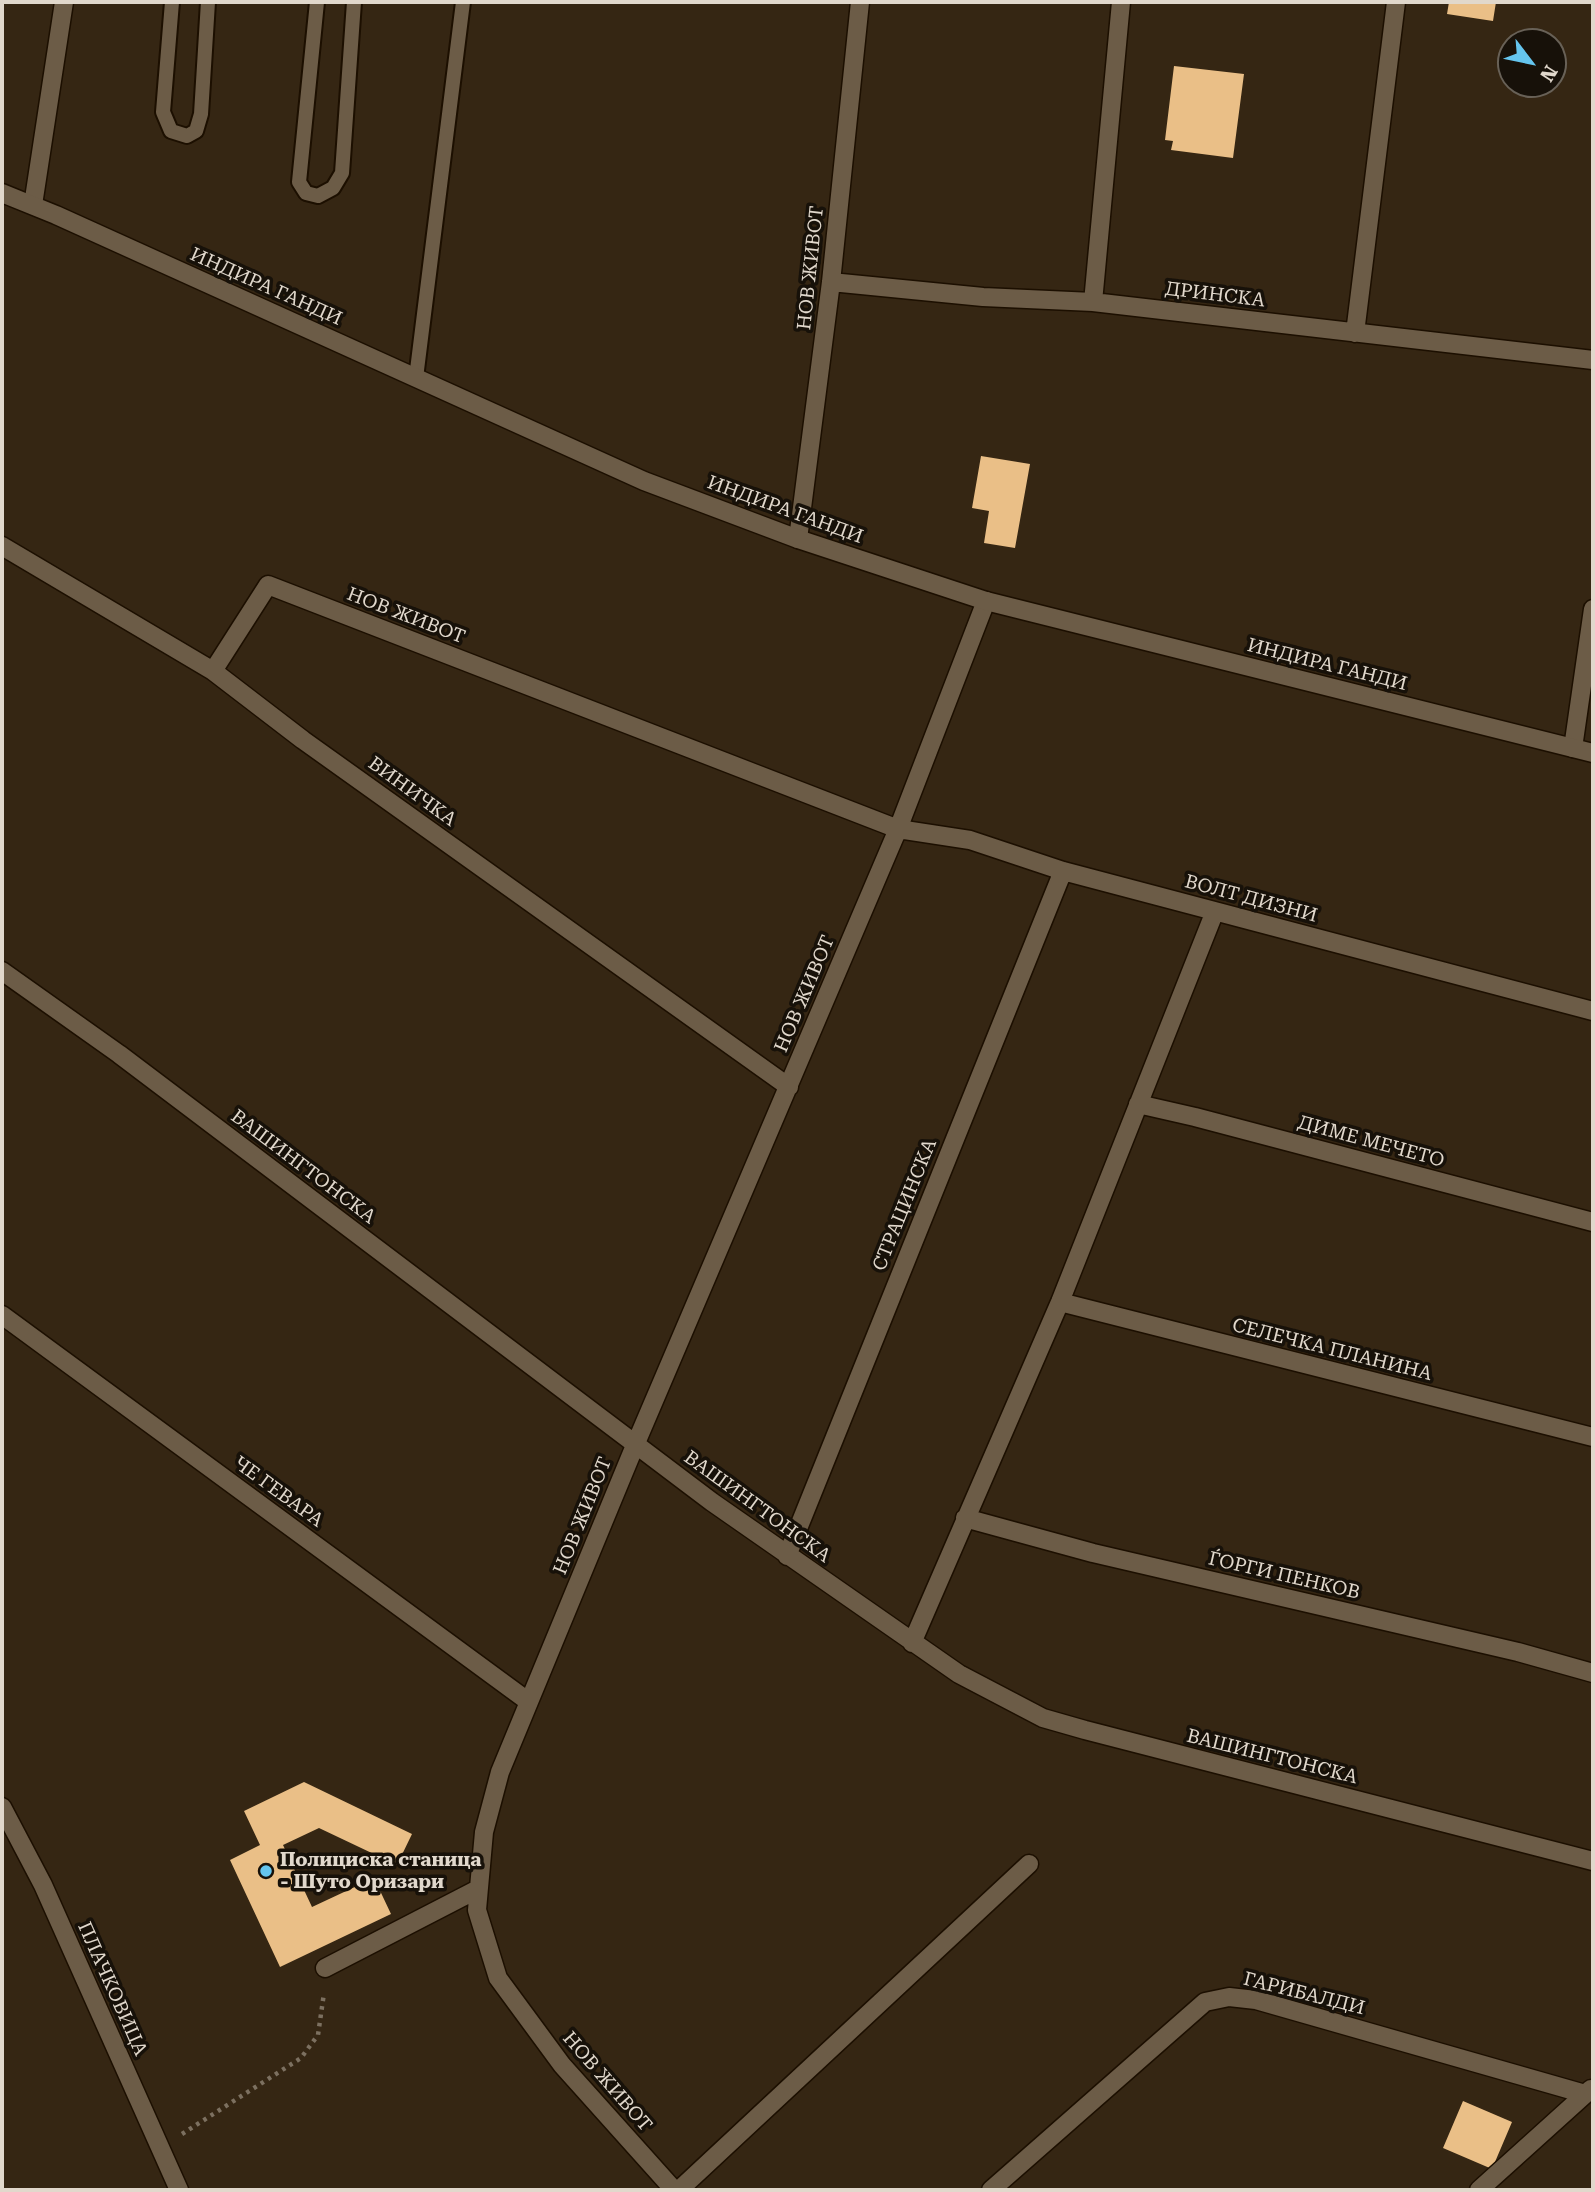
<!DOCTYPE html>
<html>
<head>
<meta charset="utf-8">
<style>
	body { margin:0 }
	#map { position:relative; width:1595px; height:2192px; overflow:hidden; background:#352613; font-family:"Roboto Serif",serif }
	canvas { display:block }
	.frame { position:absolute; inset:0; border:4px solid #e1d8cc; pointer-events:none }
	.north { position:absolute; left:1497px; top:28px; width:70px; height:70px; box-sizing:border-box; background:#171109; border:2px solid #686157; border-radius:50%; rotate:122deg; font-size:19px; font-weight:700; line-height:28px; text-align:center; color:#e1d8cc }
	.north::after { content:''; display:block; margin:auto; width:24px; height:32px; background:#65c5ee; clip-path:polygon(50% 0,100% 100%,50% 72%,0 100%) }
</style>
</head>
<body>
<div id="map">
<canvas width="1595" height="2192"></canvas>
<div class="frame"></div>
<div class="north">N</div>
</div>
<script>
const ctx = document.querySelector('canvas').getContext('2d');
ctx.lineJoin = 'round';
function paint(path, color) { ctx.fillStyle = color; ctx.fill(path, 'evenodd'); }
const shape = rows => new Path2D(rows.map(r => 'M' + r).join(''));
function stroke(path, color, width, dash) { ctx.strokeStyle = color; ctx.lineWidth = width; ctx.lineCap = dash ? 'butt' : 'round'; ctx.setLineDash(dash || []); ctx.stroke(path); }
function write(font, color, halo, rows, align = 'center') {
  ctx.font = font + ' "Roboto Serif",serif'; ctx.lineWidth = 7; ctx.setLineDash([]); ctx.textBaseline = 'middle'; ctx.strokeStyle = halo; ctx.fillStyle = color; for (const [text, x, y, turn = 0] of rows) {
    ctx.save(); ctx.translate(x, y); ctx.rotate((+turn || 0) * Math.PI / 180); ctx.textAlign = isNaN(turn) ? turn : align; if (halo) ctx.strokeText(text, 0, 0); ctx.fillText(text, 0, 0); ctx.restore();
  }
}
const building = shape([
	[1449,2,1496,2,1493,21,1447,14],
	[1174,66,1244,74,1233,158,1171,150,1173,141,1165,140],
	[981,456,1030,464,1015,548,984,543,989,511,972,508],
	[304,1782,412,1834,397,1865,319,1828,283,1845,312,1907,374,1878,391,1914,280,1967,230,1860,260,1845,244,1811],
	[1463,2101,1512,2122,1492,2169,1443,2148]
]);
const path = shape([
	[182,2134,301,2058,318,2035,324,1993]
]);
const service = shape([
	[172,2,163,112,171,131,187,136,196,131,201,114,208,2],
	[317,2,299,182,306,193,318,196,333,188,342,173,354,2],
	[416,378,463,2]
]);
const minor = shape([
	[33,205,64,2],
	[831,282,983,297,1093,302,1593,360],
	[1093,302,1121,2],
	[1355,333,1396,2],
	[798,539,831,282,860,2],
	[2,546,213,671,303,740,789,1087],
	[213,671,268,585,898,829,970,840,1063,871,1593,1011],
	[1573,748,1593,609],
	[2,971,119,1054,712,1502,959,1674,1043,1718,1085,1730,1593,1861],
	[1138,1104,1195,1117,1593,1222],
	[1060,1302,1593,1437],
	[2,1315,529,1702],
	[965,1518,1093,1553,1518,1652,1593,1673],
	[787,1556,1063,871],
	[912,1643,1060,1302,1215,911],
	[2,1807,43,1885,179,2190],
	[325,1968,478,1889],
	[674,2190,562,2065,498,1978,477,1910,484,1832,500,1772,636,1443,898,829,986,601],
	[679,2190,1029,1864],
	[991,2190,1205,2002,1229,1997,1256,2000,1585,2094],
	[1479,2190,1591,2089]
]);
const tertiary = shape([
	[2,193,56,215,644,481,798,539,986,601,1593,753]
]);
const markers = [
	[266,1871,7,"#65c5ee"]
];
const streetNames = [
	["НОВ ЖИВОТ",811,268,-84],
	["ИНДИРА ГАНДИ",266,287,24],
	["ДРИНСКА",1215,295,7],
	["ИНДИРА ГАНДИ",785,510,20],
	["НОВ ЖИВОТ",406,616,21],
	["ИНДИРА ГАНДИ",1327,665,14],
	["ВИНИЧКА",412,792,36],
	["ВОЛТ ДИЗНИ",1251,899,15],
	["НОВ ЖИВОТ",805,994,-67],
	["ДИМЕ МЕЧЕТО",1371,1142,15],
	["ВАШИНГТОНСКА",303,1167,37],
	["СТРАЦИНСКА",905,1205,-68],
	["СЕЛЕЧКА ПЛАНИНА",1332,1350,14],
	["ЧЕ ГЕВАРА",278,1492,36],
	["ВАШИНГТОНСКА",757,1507,36],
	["НОВ ЖИВОТ",583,1516,-68],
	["ЃОРГИ ПЕНКОВ",1284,1576,13],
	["ВАШИНГТОНСКА",1272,1757,14],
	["ПЛАЧКОВИЦА",112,1989,66],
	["ГАРИБАЛДИ",1304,1994,14],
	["НОВ ЖИВОТ",607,2082,49]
];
const poiNames = [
	["Полициска станица",280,1860],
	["- Шуто Оризари",280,1882]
];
paint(building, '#eabf87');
stroke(service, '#1c0f00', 18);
stroke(minor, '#1c0f00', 21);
stroke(tertiary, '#1c0f00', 21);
stroke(path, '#7c7060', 4.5, [3.5, 5]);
stroke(service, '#6c5c47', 14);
stroke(minor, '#6c5c47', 18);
stroke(tertiary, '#6c5c47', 18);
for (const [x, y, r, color] of markers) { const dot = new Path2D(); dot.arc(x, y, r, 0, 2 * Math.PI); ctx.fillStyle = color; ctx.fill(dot); stroke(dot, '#171109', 2.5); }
write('19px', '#e1d8cc', '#171109', streetNames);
write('bold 19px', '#e1d8cc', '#171109', poiNames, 'left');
</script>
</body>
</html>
